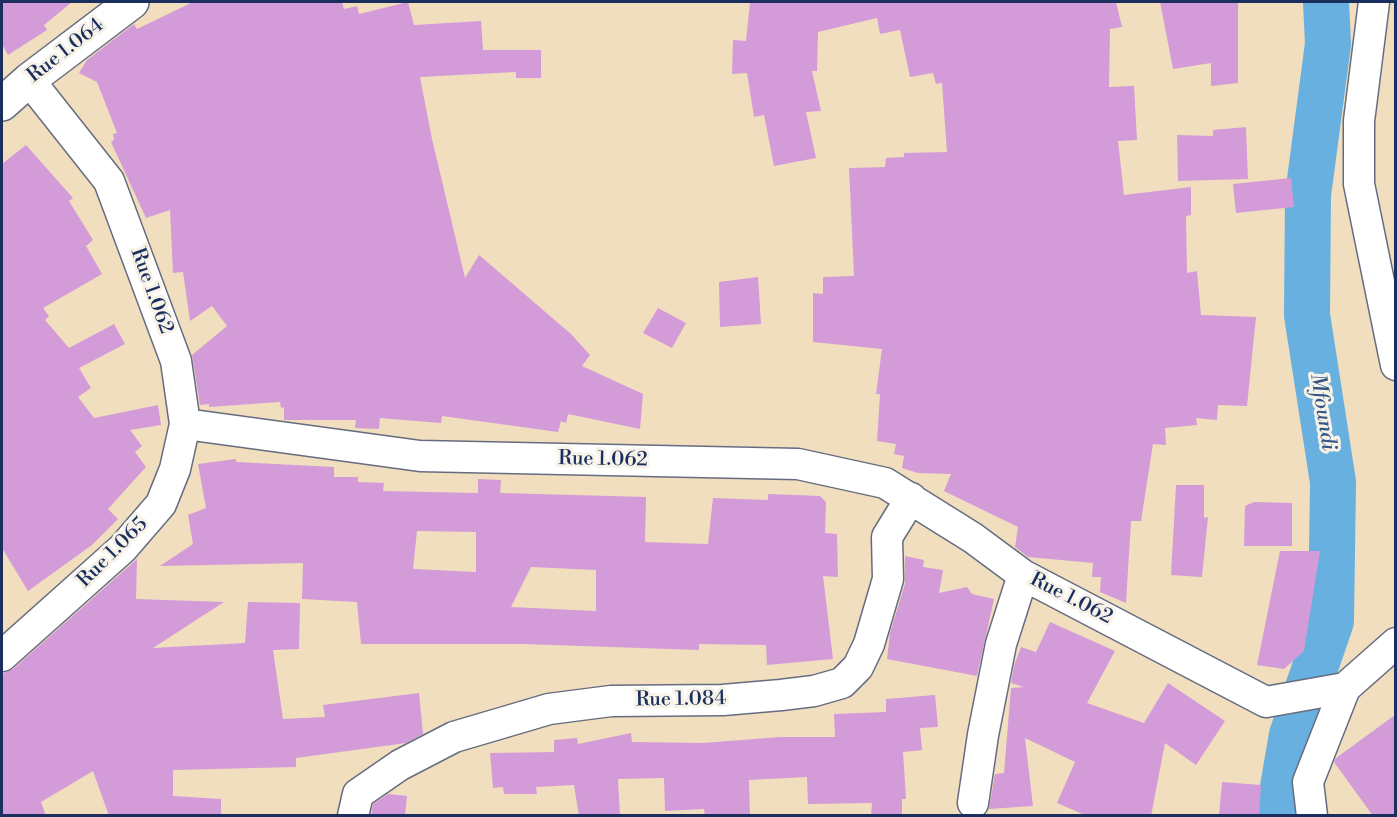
<!DOCTYPE html>
<html>
<head>
<meta charset="utf-8">
<style>
	body { margin:0 }
	#map { position:relative; width:1397px; height:817px; overflow:hidden; background:#f1debe; font-family:"Libre Bodoni",serif }
	canvas { display:block }
	.frame { position:absolute; inset:0; border:3px solid #1b2f5e; pointer-events:none }
</style>
</head>
<body>
<div id="map">
<canvas width="1397" height="817"></canvas>
<div class="frame"></div>
</div>
<script>
const ctx = document.querySelector('canvas').getContext('2d');
ctx.lineJoin = 'round';
const shape = rows => new Path2D(rows.map(r => 'M' + r).join(''));
function stroke(path, color, width, dash) { ctx.strokeStyle = color; ctx.lineWidth = width; ctx.lineCap = dash ? 'butt' : 'round'; ctx.setLineDash(dash || []); ctx.stroke(path); }
function paint(path, color) { ctx.fillStyle = color; ctx.fill(path, 'evenodd'); }
function write(font, color, halo, rows, align = 'center') {
  ctx.font = font + ' "Libre Bodoni",serif'; ctx.lineWidth = 6; ctx.setLineDash([]); ctx.textBaseline = 'middle'; ctx.strokeStyle = halo; ctx.fillStyle = color; for (const [text, x, y, turn = 0] of rows) {
    ctx.save(); ctx.translate(x, y); ctx.rotate((+turn || 0) * Math.PI / 180); ctx.textAlign = isNaN(turn) ? turn : align; if (halo) ctx.strokeText(text, 0, 0); ctx.fillText(text, 0, 0); ctx.restore();
  }
}
const river = shape([
	[1278,816,1292,735,1331,621,1333,482,1307,315,1308,195,1328,44,1326,2]
]);
const building = shape([
	[2,2,72,2,44,25,47,30,8,55,2,44],
	[193,2,342,2,344,9,357,6,359,14,408,2,414,25,481,21,483,50,541,50,541,78,516,78,516,72,420,77,432,139,465,278,479,255,571,334,590,355,582,366,643,394,640,429,568,414,566,423,561,421,558,432,442,416,441,423,380,418,379,429,355,428,356,420,284,420,284,407,281,408,280,402,209,407,209,404,200,405,192,355,227,326,212,306,190,321,183,272,173,273,170,210,146,218,111,142,114,140,113,134,117,133,97,82,79,73,87,60,134,24,137,29],
	[750,2,1116,2,1122,27,1110,29,1109,87,1134,86,1137,140,1118,141,1124,195,1191,187,1191,215,1186,216,1187,273,1197,271,1201,315,1256,317,1247,406,1218,405,1217,420,1196,418,1197,425,1165,428,1166,445,1153,444,1141,521,1131,521,1126,603,1100,592,1101,577,1092,577,1093,563,1028,557,1015,547,1018,527,944,491,951,474,918,473,902,468,904,456,894,454,896,444,877,441,880,394,876,394,882,349,813,342,813,293,823,294,823,277,854,276,849,168,885,167,886,158,904,157,904,153,947,152,942,83,936,84,933,73,910,77,900,30,880,34,877,18,818,32,817,71,812,71,821,111,806,112,816,158,774,166,764,115,754,117,747,73,732,74,733,40,746,41],
	[1160,2,1238,2,1238,83,1211,86,1211,63,1173,69],
	[1246,127,1248,179,1178,181,1177,135,1213,136,1213,130],
	[26,145,73,198,69,201,93,240,86,246,102,274,43,308,49,316,45,320,69,348,114,324,125,344,79,368,91,388,78,397,94,418,158,405,161,425,130,430,142,446,135,452,146,467,108,509,118,519,92,545,28,591,2,548,2,164],
	[1291,178,1294,207,1236,213,1233,184],
	[758,277,761,324,720,327,719,282],
	[658,308,686,323,672,348,643,333],
	[236,459,236,462,334,467,334,477,358,477,358,482,384,483,383,491,478,493,478,479,501,480,500,493,646,497,645,542,708,544,713,498,768,500,768,494,820,496,826,502,825,533,837,534,838,577,823,576,833,659,767,665,766,645,699,644,699,650,523,644,361,644,357,602,302,599,303,563,160,566,193,544,188,515,206,508,198,464],
	[417,531,476,532,476,572,413,569],
	[531,567,596,570,596,611,511,607],
	[1176,485,1204,485,1204,518,1208,517,1202,577,1171,575],
	[1254,502,1292,503,1292,546,1244,546,1245,506],
	[1280,551,1320,551,1304,651,1284,669,1257,665],
	[905,556,924,560,923,567,943,570,939,593,967,587,972,594,994,599,977,676,887,659,890,633,905,584],
	[137,559,136,599,224,602,153,648,245,643,248,602,300,603,299,649,273,650,283,719,325,717,323,705,419,693,423,734,406,743,296,758,296,767,173,770,173,796,221,799,221,816,109,816,93,771,41,802,46,816,2,816,2,674,13,669],
	[1050,622,1115,651,1087,703,1144,723,1168,683,1225,721,1196,765,1165,743,1151,816,1087,816,1057,803,1075,762,1025,738,1033,806,989,809,995,774,1004,773,1011,688,1024,687,1011,683,1014,666,1021,647,1036,652],
	[935,695,938,727,920,728,922,750,903,752,906,799,902,799,902,816,871,816,872,803,808,804,807,777,749,780,750,816,705,816,704,809,665,811,664,778,618,779,620,816,579,816,574,785,536,787,537,794,504,794,503,787,493,788,490,753,554,752,554,740,577,738,578,744,631,733,632,742,703,743,780,737,835,737,834,714,886,712,886,699],
	[1395,715,1395,816,1373,816,1334,762,1336,758],
	[1222,782,1261,785,1259,816,1219,816],
	[388,794,407,796,405,816,371,816,373,804]
]);
const minor = shape([
	[1374,2,1359,121,1359,184,1396,365],
	[29,80,109,181,176,361,185,424,420,456,798,464,885,483,973,538,1023,575,1266,702,1345,688],
	[2,656,123,548,161,504,175,469,185,424],
	[973,803,983,735,1001,644,1023,575],
	[353,816,358,794,400,765,454,737,549,709,611,701,723,700,781,695,814,691,842,683,858,667,869,644,888,579,887,537,911,498],
	[1312,816,1308,782,1345,688,1396,643]
]);
const major = shape([
	[2,104,29,80,132,2]
]);
const streetNames = [
	["Rue 1.064",66,51,-38],
	["Rue 1.062",151,291,70],
	["Rue 1.062",603,460,1],
	["Rue 1.065",113,553,-45],
	["Rue 1.062",1071,599,27],
	["Rue 1.084",681,700,-1]
];
const waterNames = [
	["Mfoundi",1322,412,81]
];
stroke(river, '#68b0df', 46);
paint(building, '#d49bd9');
stroke(minor, '#666c80', 33);
stroke(major, '#666c80', 36);
stroke(minor, '#fff', 30);
stroke(major, '#fff', 33);
write('20px', '#1b2f5e', '#f7f3e8', streetNames);
write('italic 21px', '#325685', '#f7f3e8', waterNames);
</script>
</body>
</html>
